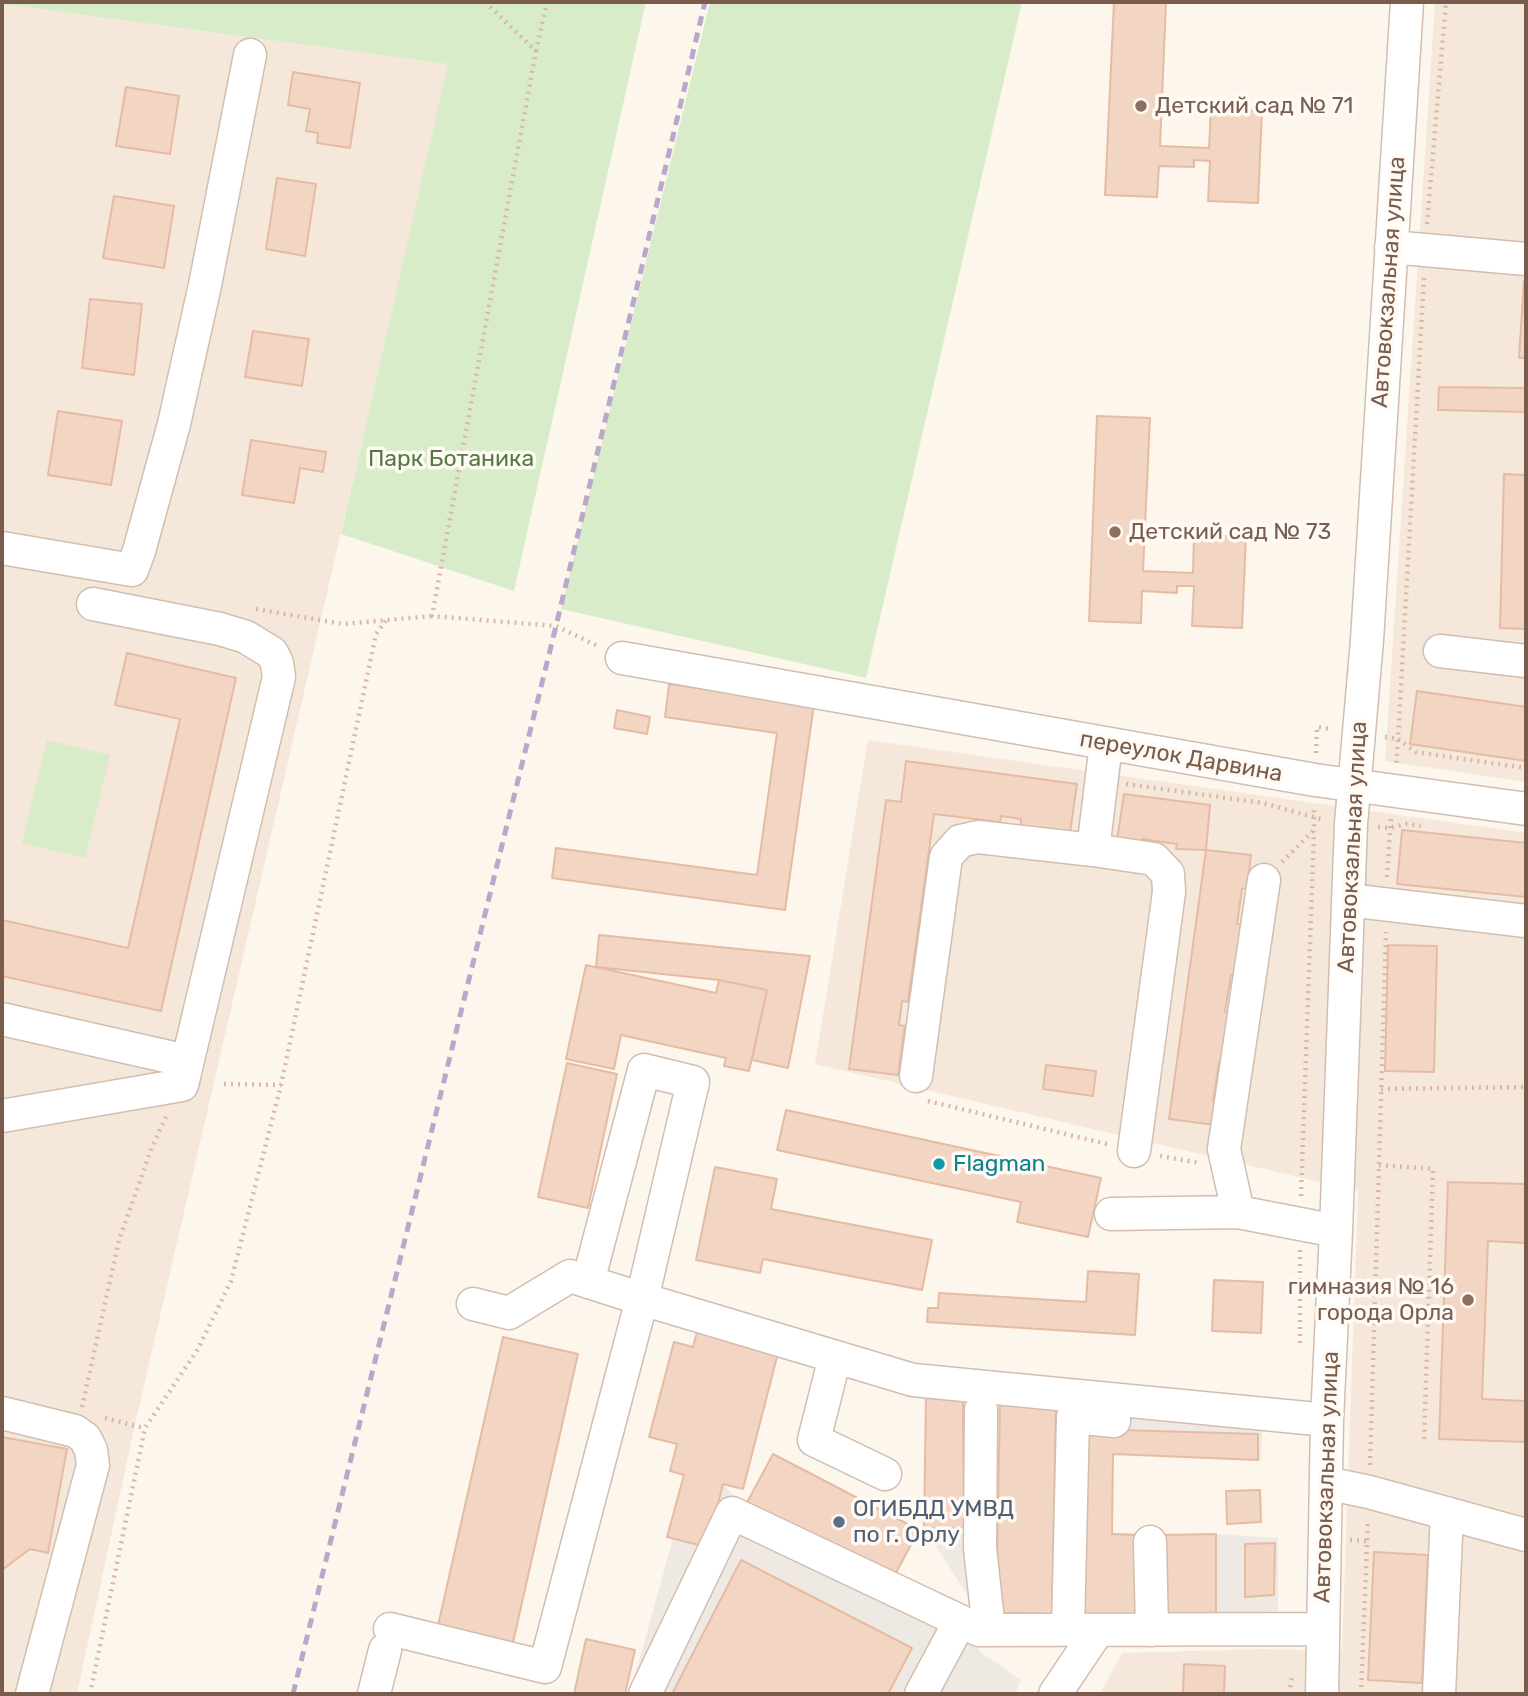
<!DOCTYPE html>
<html>
<head>
<meta charset="utf-8">
<style>
	body { margin:0 }
	#map { position:relative; width:1528px; height:1696px; overflow:hidden; background:#fdf6ec; font-family:Rubik,sans-serif }
	canvas { display:block }
	.frame { position:absolute; inset:0; border:4px solid #7a5c4d; pointer-events:none }
</style>
</head>
<body>
<div id="map">
<canvas width="1528" height="1696"></canvas>
<div class="frame"></div>
</div>
<script>
const ctx = document.querySelector('canvas').getContext('2d');
ctx.lineJoin = 'round';
function paint(path, color) { ctx.fillStyle = color; ctx.fill(path, 'evenodd'); }
const shape = rows => new Path2D(rows.map(r => 'M' + r).join(''));
function stroke(path, color, width, dash) { ctx.strokeStyle = color; ctx.lineWidth = width; ctx.lineCap = dash ? 'butt' : 'round'; ctx.setLineDash(dash || []); ctx.stroke(path); }
function write(font, color, halo, rows, align = 'center') {
  ctx.font = font + ' Rubik,sans-serif'; ctx.lineWidth = 7; ctx.setLineDash([]); ctx.textBaseline = 'middle'; ctx.strokeStyle = halo; ctx.fillStyle = color; for (const [text, x, y, turn = 0] of rows) {
    ctx.save(); ctx.translate(x, y); ctx.rotate((+turn || 0) * Math.PI / 180); ctx.textAlign = isNaN(turn) ? turn : align; if (halo) ctx.strokeText(text, 0, 0); ctx.fillText(text, 0, 0); ctx.restore();
  }
}
const residential = shape([
	[1435,2,1526,2,1526,782,1385,761],
	[2,4,449,64,134,1429,77,1694,2,1694],
	[868,740,1526,833,1526,1694,1100,1694,1122,1653,1262,1649,1342,1651,1358,1191,815,1064]
]);
const industrial = shape([
	[926,1395,963,1397,1000,1405,1262,1425,1261,1461,1113,1454,1112,1533,1216,1534,1278,1538,1278,1611,1136,1620,980,1615,979,1651,1021,1680,1015,1694,630,1694,673,1538,707,1547,723,1484,744,1508,979,1613,924,1528]
]);
const green = shape([
	[2,2,646,2,514,591,341,534,448,64,2,4],
	[710,2,1022,2,866,678,561,609],
	[47,740,110,755,85,858,22,843]
]);
const building = shape([
	[1114,2,1166,2,1160,146,1209,148,1211,109,1262,111,1258,203,1208,201,1210,161,1194,160,1194,167,1159,166,1157,197,1105,195,1114,2],
	[293,72,360,83,350,148,317,143,318,133,306,131,310,109,288,105,293,72],
	[126,87,179,96,170,154,116,146,126,87],
	[277,178,316,184,305,256,266,249,277,178],
	[114,196,174,206,164,268,103,258,114,196],
	[1524,281,1526,281,1526,358,1519,358,1524,281],
	[90,299,142,304,134,375,82,368,90,299],
	[253,331,309,339,302,386,245,377,253,331],
	[1439,387,1526,388,1526,412,1438,410,1439,387],
	[58,411,122,421,111,485,48,475,58,411],
	[1097,416,1150,418,1143,571,1193,573,1194,535,1246,537,1242,628,1192,626,1194,586,1177,586,1177,593,1142,591,1141,623,1089,621,1097,416],
	[251,440,326,452,323,472,300,468,294,503,242,495,251,440],
	[1504,474,1526,475,1526,629,1500,628,1504,474],
	[127,653,236,678,161,1011,2,976,2,920,128,948,180,719,115,705,127,653],
	[669,684,814,704,785,910,552,878,556,848,757,875,777,733,665,717,669,684],
	[1417,691,1526,707,1526,761,1410,744,1417,691],
	[617,710,650,717,647,734,614,728,617,710],
	[906,761,1077,784,1070,833,1021,826,1021,819,1001,816,1000,822,934,814,908,1002,902,1001,899,1025,905,1026,898,1075,849,1069,886,800,901,802,906,761],
	[1124,794,1210,805,1206,850,1176,849,1177,844,1142,839,1141,844,1117,840,1124,794],
	[1402,830,1526,843,1526,897,1397,884,1402,830],
	[1206,850,1251,855,1247,888,1242,889,1237,924,1242,925,1235,975,1231,975,1225,1012,1230,1013,1224,1063,1219,1063,1213,1101,1218,1101,1215,1125,1169,1119,1206,850],
	[599,935,810,956,788,1068,752,1060,767,990,719,980,596,967,599,935],
	[1388,945,1437,946,1434,1072,1385,1071,1388,945],
	[586,965,716,993,719,980,767,990,749,1071,724,1066,726,1058,621,1035,614,1069,566,1059,586,965],
	[567,1063,617,1074,588,1208,538,1197,567,1063],
	[1046,1065,1096,1071,1093,1096,1043,1089,1046,1065],
	[786,1110,1101,1178,1088,1237,1017,1222,1021,1202,777,1150,786,1110],
	[715,1167,777,1179,771,1209,932,1240,922,1290,763,1259,760,1273,696,1260,715,1167],
	[1448,1182,1526,1184,1526,1243,1488,1241,1482,1399,1526,1401,1526,1442,1439,1439,1448,1182],
	[1088,1271,1139,1274,1135,1335,927,1322,928,1308,938,1308,939,1293,1086,1302,1088,1271],
	[1214,1280,1263,1282,1261,1333,1212,1331,1214,1280],
	[697,1332,778,1353,743,1489,723,1484,707,1547,667,1537,684,1475,670,1471,677,1444,649,1437,674,1342,693,1347,697,1332],
	[503,1337,578,1354,512,1647,437,1630,503,1337],
	[926,1395,963,1397,964,1528,924,1528,926,1395],
	[1000,1405,1056,1406,1052,1614,996,1613,1000,1405],
	[1085,1429,1258,1434,1258,1460,1113,1454,1112,1534,1136,1535,1136,1620,1083,1620,1085,1429],
	[2,1437,67,1449,48,1553,30,1549,2,1570,2,1437],
	[773,1454,919,1530,890,1584,744,1508,773,1454],
	[1260,1490,1261,1522,1227,1524,1226,1491,1260,1490],
	[1216,1534,1216,1617,1165,1617,1162,1535,1216,1534],
	[1275,1543,1274,1595,1245,1597,1245,1544,1275,1543],
	[1374,1552,1428,1555,1422,1683,1368,1680,1374,1552],
	[741,1560,912,1648,888,1694,672,1694,741,1560],
	[586,1639,635,1650,625,1694,574,1694,586,1639],
	[1184,1664,1225,1666,1224,1694,1183,1694,1184,1664]
]);
const path = shape([
	[485,2,536,51,432,616,556,626,600,647],
	[536,51,547,2],
	[1427,224,1446,2],
	[1424,278,1398,739,1416,752,1526,768],
	[256,609,343,624,432,616],
	[1385,737,1398,739,1396,766],
	[1316,753,1317,727,1331,729],
	[1126,784,1263,803,1324,820],
	[1378,827,1390,828,1406,824,1421,826],
	[1282,862,1314,830,1314,807],
	[1387,877,1391,816],
	[224,1084,281,1085],
	[1381,1089,1526,1087],
	[928,1101,1107,1144],
	[1160,1156,1200,1163],
	[1379,1165,1433,1169,1424,1442],
	[1301,1196,1314,831],
	[1300,1343,1300,1250],
	[82,1407,119,1240,152,1147,166,1117],
	[105,1418,144,1428],
	[1370,1465,1386,932],
	[1350,1540,1367,1541],
	[90,1694,145,1428,198,1349,231,1281,281,1085,376,634,387,619],
	[1289,1694,1292,1677],
	[1361,1694,1368,1519]
]);
const minor = shape([
	[1391,247,1526,259],
	[2,548,132,570,139,551,174,424,205,285,250,55],
	[1440,651,1526,661],
	[622,658,1315,780,1526,809],
	[1106,744,1093,850,1154,859,1168,874,1169,892,1134,1151],
	[1264,880,1224,1149,1238,1212,1336,1231],
	[1348,900,1526,921],
	[2,1019,187,1061],
	[916,1076,946,857,960,841,978,837,1093,850],
	[2,1116,182,1085,279,677,277,663,272,653,246,637,220,629,93,604],
	[1111,1214,1238,1212],
	[473,1304,509,1313,570,1276,642,1299,693,1082,644,1070,588,1282],
	[835,1357,814,1440,885,1474],
	[981,1410,980,1548,989,1630],
	[2,1413,75,1431,85,1438,91,1450,93,1465,32,1694],
	[1326,1483,1369,1492,1526,1535],
	[1150,1542,1152,1630],
	[390,1629,545,1667,642,1299,913,1380,1327,1420],
	[1068,1630,1073,1417,1114,1421],
	[374,1694,385,1650],
	[645,1694,732,1513,979,1630,1323,1629],
	[921,1694,960,1621],
	[1055,1694,1098,1630],
	[1322,1694,1327,1420,1336,1231,1351,824,1367,640,1407,2],
	[1439,1694,1447,1513]
]);
const rail = shape([
	[293,1694,556,626,705,2]
]);
const markers = [
	[1141,106,7,"#8d6e63"],
	[1115,532,7,"#8d6e63"],
	[939,1164,7,"#0f9aa8"],
	[1468,1300,7,"#8d6e63"],
	[839,1522,7,"#5c6f8a"]
];
const educationNames = [
	["Детский сад № 71",1155,106],
	["Детский сад № 73",1129,532],
	["гимназия № 16",1454,1287,"right"],
	["города Орла",1454,1313,"right"]
];
const streetNames = [
	["Автовокзальная улица",1389,282,-86],
	["переулок Дарвина",1181,757,10],
	["Автовокзальная улица",1353,847,-87],
	["Автовокзальная улица",1327,1477,-88]
];
const parkNames = [
	["Парк Ботаника",451,459]
];
const cultureNames = [
	["Flagman",953,1164]
];
const serviceNames = [
	["ОГИБДД УМВД",853,1509],
	["по г. Орлу",853,1535]
];
paint(residential, '#f5e8da');
paint(industrial, '#efe9e4');
paint(green, '#d8ecc9');
paint(building, '#f3d5c3');
stroke(building, '#e6bba3', 2);
stroke(minor, '#d1beb0', 35);
stroke(path, '#d9b8a5', 4.5, [2, 5]);
stroke(minor, '#fff', 32);
stroke(rail, '#b9a8c9', 5, [10, 7]);
for (const [x, y, r, color] of markers) { const dot = new Path2D(); dot.arc(x, y, r, 0, 2 * Math.PI); ctx.fillStyle = color; ctx.fill(dot); stroke(dot, '#fffaf3', 2.5); }
write('23px', '#785e54', '#fffaf3', educationNames, 'left');
write('23px', '#7a5c4d', '#fffaf3', streetNames);
write('23px', '#537a41', '#fffaf3', parkNames);
write('23px', '#0d838f', '#fffaf3', cultureNames, 'left');
write('23px', '#4e5e75', '#fffaf3', serviceNames, 'left');
</script>
</body>
</html>
